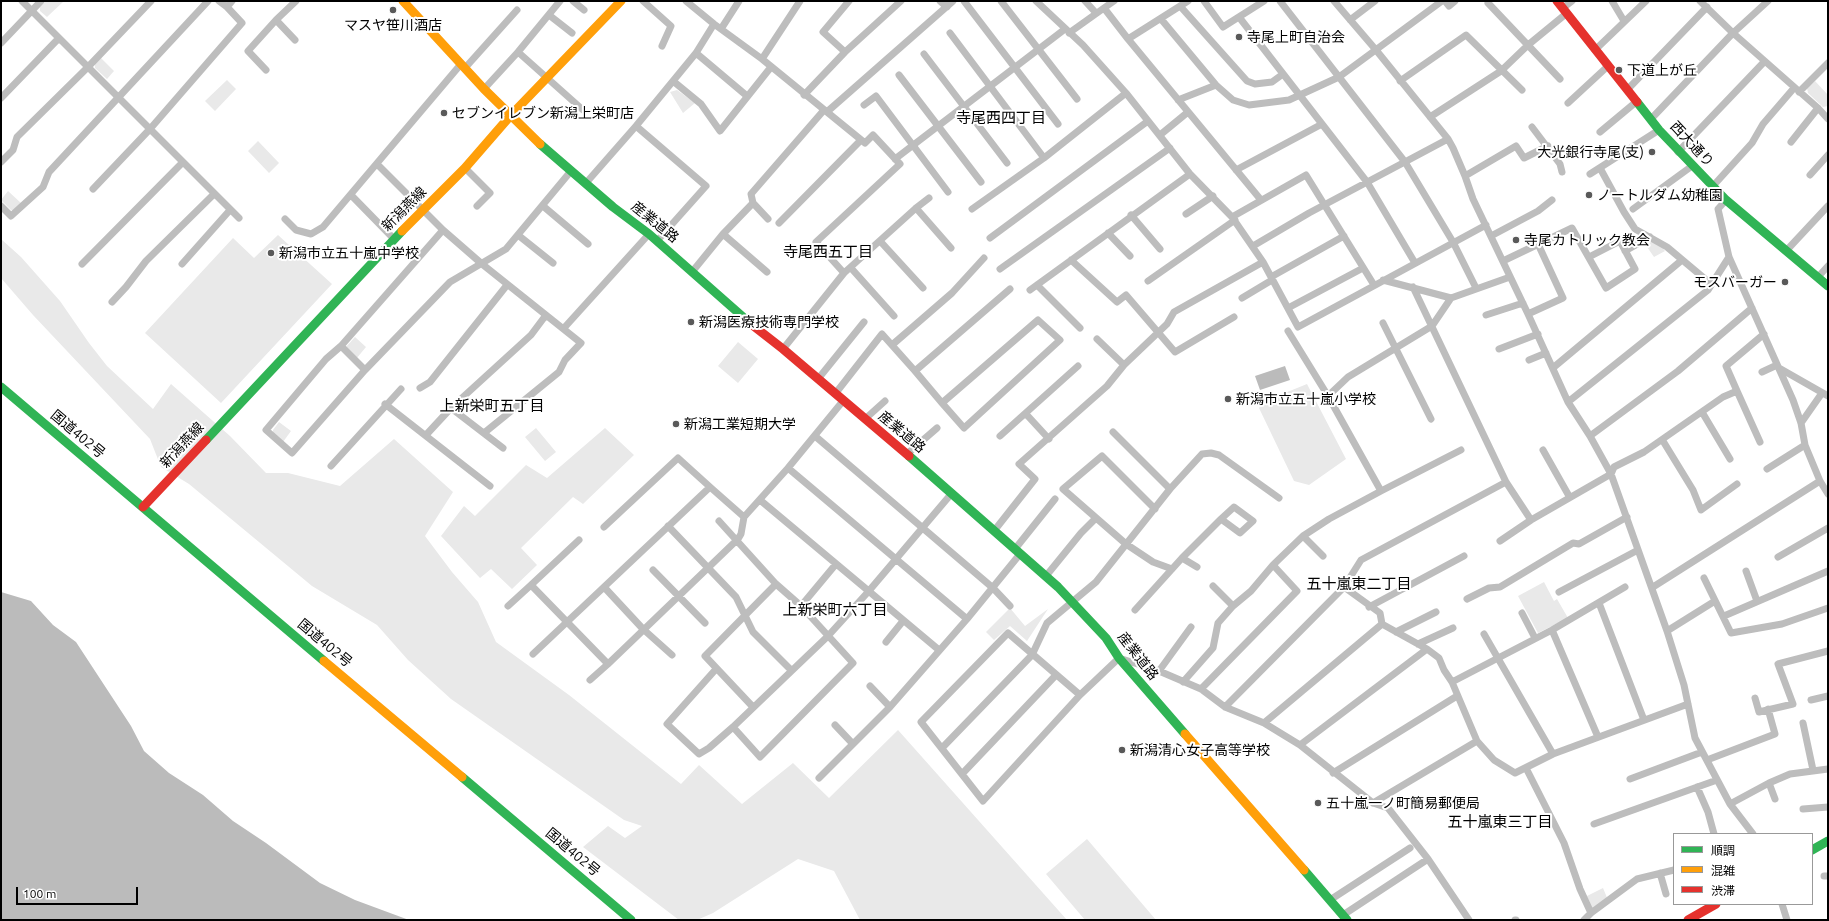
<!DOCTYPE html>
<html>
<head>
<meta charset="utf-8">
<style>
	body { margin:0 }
	#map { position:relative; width:1829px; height:921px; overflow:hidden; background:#fff; font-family:Ubuntu,"Noto Sans JP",sans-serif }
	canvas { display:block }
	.frame { position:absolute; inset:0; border:2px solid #000; pointer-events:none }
	.legend { position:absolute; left:1673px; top:833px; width:140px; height:72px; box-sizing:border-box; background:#fff; border:1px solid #999; margin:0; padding:5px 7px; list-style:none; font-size:12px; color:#000 }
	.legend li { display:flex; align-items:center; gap:8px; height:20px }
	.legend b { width:20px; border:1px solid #999 }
	.scale { position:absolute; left:16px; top:887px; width:122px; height:18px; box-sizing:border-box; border:2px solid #000; border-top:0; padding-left:5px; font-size:12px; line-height:14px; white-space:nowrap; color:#000; -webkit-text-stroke:3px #fff; paint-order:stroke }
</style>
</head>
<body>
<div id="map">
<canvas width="1829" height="921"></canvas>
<div class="frame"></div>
<ul class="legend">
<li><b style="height:5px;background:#30b455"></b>順調</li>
<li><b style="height:5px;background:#ff9f0a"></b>混雑</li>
<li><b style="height:5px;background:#e5322d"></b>渋滞</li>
</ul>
<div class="scale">100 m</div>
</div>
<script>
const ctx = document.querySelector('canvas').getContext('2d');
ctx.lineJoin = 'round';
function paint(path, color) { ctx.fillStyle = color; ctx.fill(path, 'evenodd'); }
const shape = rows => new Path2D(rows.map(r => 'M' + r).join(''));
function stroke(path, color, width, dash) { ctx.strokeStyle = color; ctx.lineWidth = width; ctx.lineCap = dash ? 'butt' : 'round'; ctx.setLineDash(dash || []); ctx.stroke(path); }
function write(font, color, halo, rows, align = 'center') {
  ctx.font = font + ' Ubuntu,"Noto Sans JP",sans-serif'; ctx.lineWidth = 4; ctx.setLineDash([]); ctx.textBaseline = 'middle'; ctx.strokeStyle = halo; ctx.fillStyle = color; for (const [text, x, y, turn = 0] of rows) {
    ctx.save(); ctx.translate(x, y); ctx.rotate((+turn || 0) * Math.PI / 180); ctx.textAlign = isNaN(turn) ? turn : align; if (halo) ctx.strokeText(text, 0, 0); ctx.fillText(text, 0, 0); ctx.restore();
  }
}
const green = shape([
	[46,1,64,1,47,17,40,11,40,7],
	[101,58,114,71,107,79,95,68,95,64],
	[227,80,236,89,215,111,205,101],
	[1815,81,1828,95,1828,106,1823,107,1808,93,1807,88],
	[677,90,695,103,683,113,670,92],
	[258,141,279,163,269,173,248,151],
	[8,191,21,203,15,210,11,210,1,200],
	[278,235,332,284,221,403,145,333,233,238,254,258],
	[1,239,21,257,60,301,89,343,107,366,153,409,171,384,230,436,266,473,288,473,340,486,394,439,453,492,425,536,452,572,478,602,496,642,569,695,681,784,699,765,742,804,793,763,829,798,898,730,1067,920,860,920,834,871,798,859,713,913,697,920,679,920,583,847,608,826,625,838,642,826,624,820,451,699,408,660,377,625,312,586,189,484,161,467,150,439,33,315,1,278],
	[1651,240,1661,246,1665,251,1654,257,1645,244],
	[355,337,366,347,356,359,346,347],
	[738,342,758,359,738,383,718,366],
	[1307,384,1346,459,1309,485,1294,481,1259,408,1265,401],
	[279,422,291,431,283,442,273,434,273,430],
	[536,428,556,452,545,461,525,437],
	[605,428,634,455,583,504,573,497,521,548,537,565,512,589,491,569,480,578,441,536,464,506,475,516,526,465,547,478],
	[1544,582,1554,601,1557,599,1568,618,1538,633,1518,596],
	[1010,608,1025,626,1048,609,1027,641,1010,626,994,640,986,632],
	[1087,839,1156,920,1085,920,1046,874],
	[1603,888,1608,900,1592,908,1587,896]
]);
const water = shape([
	[1285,366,1290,380,1260,390,1255,376],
	[1,592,31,601,53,625,76,642,131,726,144,751,169,773,203,795,233,821,266,843,320,883,355,900,409,920,1,920]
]);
const street = shape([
	[22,1,239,218],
	[219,1,227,7],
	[573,1,584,10],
	[643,1,671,26,662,46],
	[686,1,714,24,762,59,865,143,873,135,900,164,816,242,844,273,783,349],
	[940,1,947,7],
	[964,1,1058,124],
	[1001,1,1077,99],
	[1036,1,1083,45,1126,93,1190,174,1232,217,1263,262,1298,327,1486,225],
	[1085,1,1096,13],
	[1204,1,1223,27,1264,1],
	[1280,1,1405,162,1453,242,1476,288],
	[1334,1,1376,50,1448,139,1453,148,1465,176,1473,199,1528,314,1568,402,1590,436,1611,474,1667,631,1684,685,1695,738,1730,804,1753,834],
	[1445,1,1449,6,1455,1],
	[1612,1,1624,21],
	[1700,1,1733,33,1818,108,1828,119],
	[1488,3,1560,79],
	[1180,6,1247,81,1255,84,1272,82,1283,74],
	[1104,8,1114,1],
	[1563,8,1572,1],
	[549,15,572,33],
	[1239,17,1367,182,1415,263],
	[1161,19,1216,85,1233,100,1249,105,1289,100,1339,77,1442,1],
	[276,20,295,40],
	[1350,20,1375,1],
	[721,29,739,1],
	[950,33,1044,158],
	[1069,33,1104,8,1128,39,1188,1],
	[1128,39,1261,200],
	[1,43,41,1],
	[1595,50,1646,1],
	[518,52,583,110],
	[845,52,823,32,849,1],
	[696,53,747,96],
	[924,54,1007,163],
	[762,59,800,1],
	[465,68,517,10],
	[266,70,248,51,276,20,296,1],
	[899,75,981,182],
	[673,81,701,104,720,131,771,67],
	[1400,81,1466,35,1522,90],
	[484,89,518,52,560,1],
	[1627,90,1707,7],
	[1799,92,1828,63],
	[804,95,845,52,901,1],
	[1,98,59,38],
	[1178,100,1216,85],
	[1568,103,1608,66],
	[864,105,876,96,948,192],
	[828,111,953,1],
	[1430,117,1501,71,1528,45,1567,13],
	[1651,119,1733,33,1768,1],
	[636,126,706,186,657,241],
	[1532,127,1560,164,1562,172],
	[1600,132,1636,102],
	[1160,135,1188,112],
	[1791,142,1818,108],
	[1678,152,1764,62],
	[895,159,1065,29],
	[1,162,13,150,17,137,88,67,151,1],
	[377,164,443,230,482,264,581,343,565,360,559,372,484,433],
	[465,168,490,193,477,206],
	[1600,168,1624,212,1635,229,1667,247,1711,284],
	[1236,170,1322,124],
	[1590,174,1659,130],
	[1810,175,1828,155],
	[1465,176,1516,146,1524,158,1548,146],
	[586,183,636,126,673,81,696,53,714,24],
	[1713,186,1752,143,1763,124,1794,88],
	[93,189,150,129,242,23,227,7,232,1],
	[351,195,394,239],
	[1726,200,1718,209,1729,257,1793,400,1801,423,1805,445,1820,481,1828,494],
	[753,203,768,219],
	[1,206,11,216,43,187,49,172,208,1],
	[543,206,588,244],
	[916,208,951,248],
	[972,209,1044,158,1126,93],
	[1633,209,1692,166],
	[1186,214,1213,196],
	[1131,215,1160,249],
	[1232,217,1306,175,1374,285],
	[285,219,296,230,311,234,323,227,461,64],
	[779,223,861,140],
	[1108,233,1130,256],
	[723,234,767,272],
	[518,235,553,263],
	[1491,236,1538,211,1552,200],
	[990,238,1148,121],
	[880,241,923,288],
	[1253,246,1309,213,1448,139],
	[1625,251,1650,237],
	[1786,251,1828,206],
	[1071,260,1117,302,1126,295,1175,352,1234,317],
	[1503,261,1572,228,1606,288,1635,269,1620,241,1589,257],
	[82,264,183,162],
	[182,264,230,210],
	[851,268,894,316],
	[1000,269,1170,148],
	[692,272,723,234,753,203,751,194,824,110],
	[844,273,916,208,929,198],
	[1271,277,1344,236],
	[1818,277,1828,266],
	[1383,280,1451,298],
	[1148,281,1235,220],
	[1037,285,1080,328],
	[1413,287,1506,482,1531,520,1611,474,1614,467,1644,452,1723,397,1737,391,1726,366,1764,334],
	[1030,290,1190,174],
	[1242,298,1272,280],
	[112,302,126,287,146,261,214,194],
	[1288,308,1363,268],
	[1528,314,1563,298,1538,244],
	[1486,315,1523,303],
	[1383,323,1431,419],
	[564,328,649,234],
	[1097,339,1124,365],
	[892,345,952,293,984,258],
	[341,346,443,230],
	[1499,349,1538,334],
	[1529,360,1546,353],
	[1554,367,1682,260],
	[1779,368,1828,396],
	[365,370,341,346,326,359,266,430,292,453,365,370,450,282,506,249,571,171],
	[915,371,942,403,964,428,1060,340,1038,320,942,403],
	[1762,372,1777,365],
	[818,379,864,322],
	[420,388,430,382,507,285],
	[1737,391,1760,442],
	[835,394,882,334,915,371,1010,289],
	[1328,396,1348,377,1432,326,1451,298,1510,277],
	[1568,402,1708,290,1729,257],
	[385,404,490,486],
	[451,408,503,448],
	[1702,412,1730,459],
	[1026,414,1049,439],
	[865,419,885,401],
	[1801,423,1822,393],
	[1113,432,1170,489],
	[426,435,451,408,531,335,546,315],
	[815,436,993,588,1010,606],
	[1000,436,1078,366],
	[1590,436,1678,371,1752,308],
	[1663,441,1693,490,1701,510,1737,484],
	[1543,450,1569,496],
	[907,454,937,428],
	[331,466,401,389],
	[788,468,967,619],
	[1767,469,1805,445],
	[1381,491,1461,450],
	[760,500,939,650],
	[1155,509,1102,456,1063,489,1126,544,1153,562,1172,569],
	[719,521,776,584,801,606,853,663,760,757,733,727],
	[668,526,736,597,753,632,791,670],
	[604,527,678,458,710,487],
	[994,531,1035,479,1019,464,1107,386,1124,365,1167,324,1174,312,1263,262],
	[1303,536,1323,556],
	[579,540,531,585,608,664,738,539,741,534,744,517,788,468,843,401],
	[1500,541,1531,520],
	[1015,549,1055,499],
	[1778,557,1828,528],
	[1182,558,1197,567],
	[653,570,705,623],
	[1746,571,1757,601],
	[1046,576,1081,533,1096,518],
	[1704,578,1731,633,1782,624,1828,608],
	[1213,586,1233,606],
	[604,587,643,629,672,655],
	[1344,587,1380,613,1382,624],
	[1653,587,1820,481],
	[1559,592,1638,550],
	[1467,599,1489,588,1500,587,1573,543,1579,544,1627,517],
	[1599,603,1644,720],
	[508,606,531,585],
	[801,606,836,564],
	[1369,607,1464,556],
	[1135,610,1182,558,1221,519,1234,507,1253,521,1240,533,1221,519],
	[1522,613,1535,638],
	[1724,616,1828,571],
	[1552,630,1598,737],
	[1667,631,1715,601],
	[1396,632,1436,612],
	[1484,634,1553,754],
	[886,642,903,621],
	[1418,644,1453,628],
	[533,654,710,487,744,517],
	[716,669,667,724,699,754,709,748,733,727,828,636,868,592,952,493],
	[1159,671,1191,627],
	[590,680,608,664],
	[1183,682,1213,648,1218,623,1233,606,1251,591,1273,565,1303,536,1329,519,1381,491,1328,396,1288,331],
	[1452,682,1552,630,1625,587],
	[870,686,890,707],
	[1201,689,1297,591,1273,565],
	[1080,695,1008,633,921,722,983,801,1080,695,1119,658,1159,671,1201,689,1225,707,1264,723,1300,745,1373,803,1388,808,1428,859,1469,920],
	[1755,698,1759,712,1793,704,1778,664,1828,651],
	[1811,700,1828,696],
	[753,707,705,656,776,584],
	[1225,707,1344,587,1361,560,1506,482],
	[1264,723,1382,624,1427,649],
	[1803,723,1813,770],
	[835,725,853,744],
	[1300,745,1427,649,1439,658,1444,670,1452,682,1477,741,1494,760,1515,773,1553,754,1688,704],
	[942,748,1032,655,1047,623,1096,582,1170,489,1202,454,1211,453,1219,455,1279,498],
	[1707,760,1775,734,1768,709],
	[1526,768,1564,843,1580,889,1591,913],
	[1333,773,1457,696],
	[962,774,1056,675],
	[819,778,890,707,967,619,1020,554],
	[1630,779,1702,752],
	[1769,783,1775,799],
	[1697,787,1708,812,1714,834],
	[1373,803,1477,741],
	[1730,804,1769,783,1790,774,1828,769],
	[1803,809,1828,807],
	[1594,824,1717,780],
	[1660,873,1666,894],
	[1824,876,1828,876],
	[1330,900,1410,848],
	[1782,904,1787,920],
	[1343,915,1428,859],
	[1515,920,1516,920],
	[1584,920,1591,913,1637,879,1674,870]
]);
const fast = shape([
	[1637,102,1659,130,1726,200,1828,286],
	[540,144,613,207,649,234,751,324],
	[1,387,324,661],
	[206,440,402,231],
	[909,456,1058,587,1106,638,1119,658,1185,734],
	[462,777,631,920],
	[1812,850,1828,841],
	[1304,870,1347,920]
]);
const slow = shape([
	[403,1,484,89,540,144],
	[402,231,465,168,511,115,621,1],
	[324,661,462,777],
	[1185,734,1304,870]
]);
const jam = shape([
	[1557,1,1637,102],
	[751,324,783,349,909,456],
	[143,507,206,440],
	[1688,920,1716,904]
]);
const markers = [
	[393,10,4,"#595959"],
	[1239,37,4,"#595959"],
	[1619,70,4,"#595959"],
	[444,113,4,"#595959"],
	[1652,152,4,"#595959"],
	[1589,195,4,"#595959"],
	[1516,240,4,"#595959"],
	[271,253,4,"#595959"],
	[1785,282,4,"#595959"],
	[691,322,4,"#595959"],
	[1228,399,4,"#595959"],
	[676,424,4,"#595959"],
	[1122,750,4,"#595959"],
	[1318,803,4,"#595959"]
];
const poiNames = [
	["マスヤ笹川酒店",393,25,"center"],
	["寺尾上町自治会",1247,37],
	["下道上が丘",1627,70],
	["セブンイレブン新潟上栄町店",452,113],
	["大光銀行寺尾(支)",1644,152,"right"],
	["ノートルダム幼稚園",1597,195],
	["寺尾カトリック教会",1524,240],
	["新潟市立五十嵐中学校",279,253],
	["モスバーガー",1777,282,"right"],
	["新潟医療技術専門学校",699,322],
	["新潟市立五十嵐小学校",1236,399],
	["新潟工業短期大学",684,424],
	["新潟清心女子高等学校",1130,750],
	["五十嵐一ノ町簡易郵便局",1326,803]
];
const streetNames = [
	["西大通り",1692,144,47],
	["新潟燕線",404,209,-45],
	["産業道路",655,222,39],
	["産業道路",902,432,40],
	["国道402号",78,434,40],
	["新潟燕線",182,445,-47],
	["国道402号",325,643,40],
	["産業道路",1138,656,52],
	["国道402号",573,852,40]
];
const neighbourhoodNames = [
	["寺尾西四丁目",1001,118],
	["寺尾西五丁目",828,252],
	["上新栄町五丁目",492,406],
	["五十嵐東二丁目",1359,584],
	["上新栄町六丁目",835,610],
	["五十嵐東三丁目",1500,822]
];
paint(green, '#e9e9e9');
paint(water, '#bbb');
stroke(street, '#bdbdbd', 7);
stroke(fast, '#30b455', 9);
stroke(slow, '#ff9f0a', 9);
stroke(jam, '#e5322d', 9);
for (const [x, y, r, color] of markers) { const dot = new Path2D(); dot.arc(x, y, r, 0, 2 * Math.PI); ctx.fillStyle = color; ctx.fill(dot); stroke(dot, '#fff', 1.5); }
write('14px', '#000', '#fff', poiNames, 'left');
write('14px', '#000', '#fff', streetNames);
write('15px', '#000', '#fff', neighbourhoodNames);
</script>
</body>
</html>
